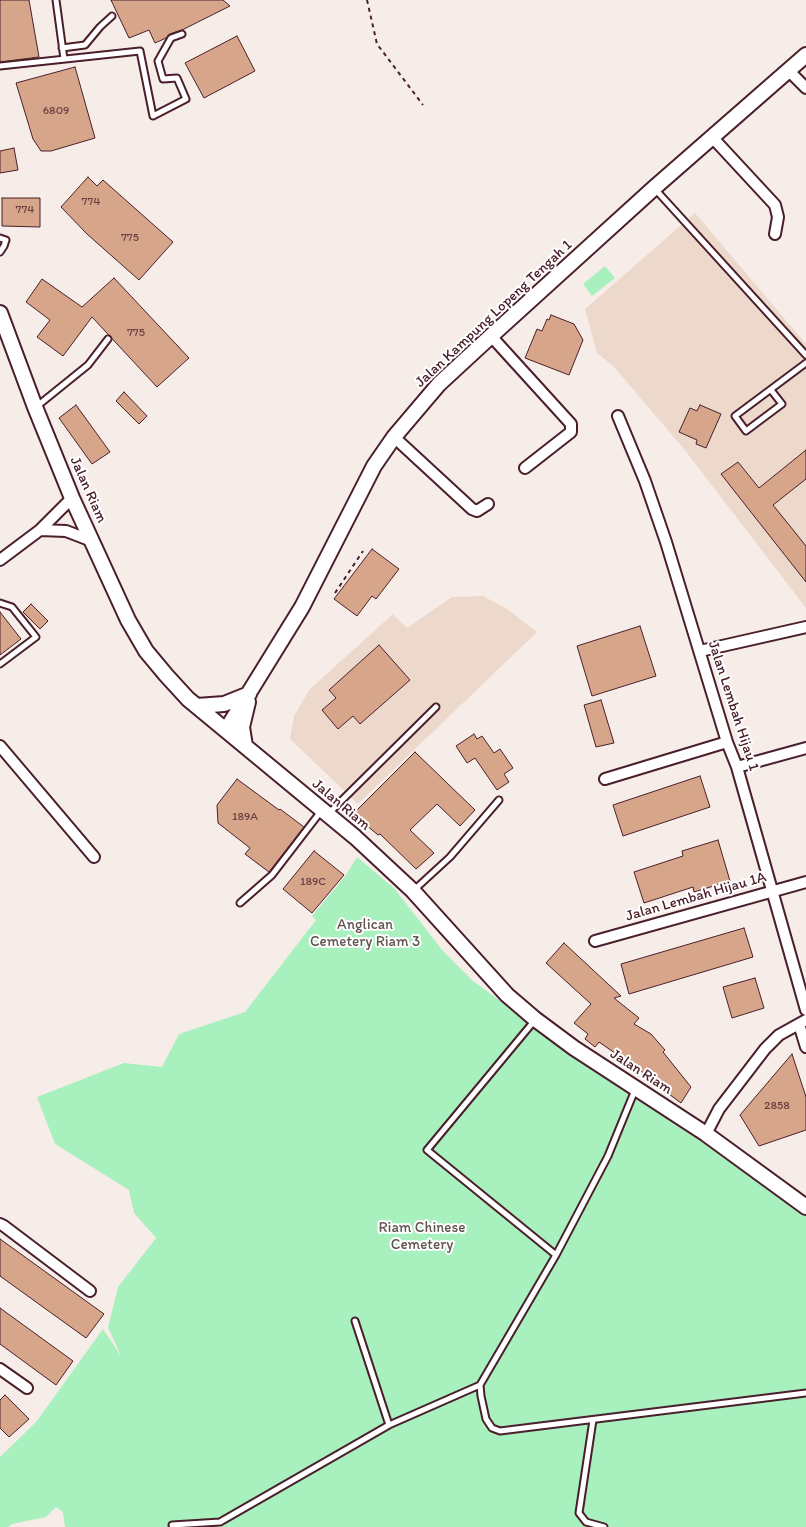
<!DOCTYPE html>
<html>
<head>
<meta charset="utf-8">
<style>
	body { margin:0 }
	canvas { display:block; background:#f7ede8 }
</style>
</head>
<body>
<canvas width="806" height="1527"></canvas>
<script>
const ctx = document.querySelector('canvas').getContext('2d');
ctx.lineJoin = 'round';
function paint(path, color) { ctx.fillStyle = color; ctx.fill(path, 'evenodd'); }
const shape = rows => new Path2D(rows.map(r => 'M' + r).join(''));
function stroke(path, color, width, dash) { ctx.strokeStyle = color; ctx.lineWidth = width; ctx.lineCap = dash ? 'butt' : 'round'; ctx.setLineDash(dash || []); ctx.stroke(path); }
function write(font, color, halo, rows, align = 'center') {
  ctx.font = font + ' Itim,sans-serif'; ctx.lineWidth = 4; ctx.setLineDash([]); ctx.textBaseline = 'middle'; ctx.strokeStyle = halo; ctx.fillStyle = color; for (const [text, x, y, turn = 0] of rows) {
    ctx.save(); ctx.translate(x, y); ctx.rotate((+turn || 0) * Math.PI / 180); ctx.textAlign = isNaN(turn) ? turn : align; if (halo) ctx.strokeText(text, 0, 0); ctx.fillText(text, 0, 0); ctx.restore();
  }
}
const built = shape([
	[695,213,806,344,806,608,684,449,614,367,597,353,585,309],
	[483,596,507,609,537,632,358,804,290,739,294,716,310,689,393,614,407,628,452,597]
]);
const green = shape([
	[605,266,615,278,592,296,583,284],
	[357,857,394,888,443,951,473,981,627,1093,718,1153,806,1215,806,1527,65,1527,63,1512,56,1507,46,1517,12,1524,8,1527,0,1527,0,1457,36,1422,103,1329,121,1356,108,1327,118,1287,156,1238,134,1213,129,1190,55,1144,37,1097,124,1063,162,1067,179,1034,245,1012,316,920,312,916,346,875]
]);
const building = shape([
	[0,0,29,0,39,57,0,62,0,0],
	[111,0,223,0,230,6,182,30,170,34,166,38,155,43,149,30,129,38,111,0],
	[237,36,255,71,204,98,185,63,237,36],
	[75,67,95,138,51,151,41,151,33,139,16,83,75,67],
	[14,148,18,170,0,173,0,151,14,148],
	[88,177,97,186,103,180,173,242,139,280,87,234,61,207,88,177],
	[2,198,40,198,40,227,2,226,2,198],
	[114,278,189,358,157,387,92,317,63,356,37,337,50,320,26,302,42,279,82,307,114,278],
	[551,315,574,324,583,340,569,375,525,358,537,329,542,331,547,319,549,320,551,315],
	[124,392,147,416,139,424,116,401,124,392],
	[76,405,110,452,92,464,59,418,76,405],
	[700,405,721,414,706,448,696,444,697,440,679,432,690,408,697,411,700,405],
	[806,450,806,479,773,505,806,546,806,582,721,474,738,462,759,488,806,450],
	[372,549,399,569,376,599,372,596,357,616,334,599,372,549],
	[31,604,48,621,40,629,23,612,31,604],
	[0,612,21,639,0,655,0,612],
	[640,626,656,676,592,696,577,646,640,626],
	[379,645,410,680,360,724,353,716,338,729,322,710,336,698,329,690,379,645],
	[601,700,614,743,596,747,584,705,601,700],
	[474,734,477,739,482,736,494,753,500,749,513,768,504,774,509,782,497,790,475,758,467,763,456,746,474,734],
	[415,752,475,810,460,826,437,804,410,830,434,853,416,869,380,834,378,835,353,814,415,752],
	[700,776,710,807,623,836,613,805,700,776],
	[237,779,279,810,280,809,304,827,269,872,245,854,250,848,218,823,217,805,237,779],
	[718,840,730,881,694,892,693,887,644,903,634,872,683,856,682,851,718,840],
	[314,851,344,875,312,913,283,889,314,851],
	[744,928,753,957,629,994,621,964,744,928],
	[564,943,621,996,614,998,639,1018,634,1024,651,1034,665,1050,663,1052,691,1087,681,1103,654,1083,655,1081,599,1042,595,1047,585,1039,588,1034,574,1023,591,1004,546,963,564,943],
	[755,978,764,1008,732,1018,723,987,755,978],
	[792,1054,806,1097,806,1130,759,1146,740,1115,792,1054],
	[0,1239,104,1314,86,1338,0,1276,0,1239],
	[0,1308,73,1361,56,1385,0,1344,0,1308],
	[5,1395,29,1419,9,1437,0,1428,0,1400,5,1395]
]);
const path = shape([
	[367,0,377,44,423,105],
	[335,593,363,551]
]);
const lane = shape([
	[56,0,64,59],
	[62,48,85,45,100,27,112,16],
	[0,66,140,51,153,116,186,99,177,78,163,79,158,61,171,38,182,34],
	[655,189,806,355],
	[0,238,6,240,4,246,0,252],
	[771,390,782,404,746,431,735,416,806,363],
	[36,407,88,365,108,339],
	[0,603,12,607,36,637,0,664],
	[328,814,436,707],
	[413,891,450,857,499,800],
	[240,903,272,875,322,810],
	[535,1020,427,1150,556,1255],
	[355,1321,389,1425],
	[480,1385,481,1396,486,1419,492,1428,500,1431,806,1393],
	[593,1420,579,1513,586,1522,604,1527],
	[172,1525,220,1522,389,1425,480,1385,556,1255,608,1156,635,1090]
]);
const street = shape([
	[788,70,806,88],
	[712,137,775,205,778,217,775,234],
	[491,336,571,424,571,432,525,468],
	[618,416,645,481,666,542,727,742,737,767,806,1010],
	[394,437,472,509,477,511,488,504],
	[40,530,66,531,92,541],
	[0,560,40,530,72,498],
	[700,651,806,627],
	[0,746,94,857],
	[737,767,806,748],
	[605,779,727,742],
	[595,941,806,882],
	[799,1024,806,1047],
	[706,1134,719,1109,765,1049,779,1035,806,1020],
	[0,1224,4,1226,90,1291],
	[0,1369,27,1388]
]);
const secondary = shape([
	[0,313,35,407,72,498,128,620,146,651,166,675,188,699,355,837,413,891,507,995,535,1019,574,1048,706,1134,806,1207],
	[197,706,224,704,249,694],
	[226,730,302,607,374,466,394,437,439,384,491,336,654,188,806,55],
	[245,746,242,727,248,702]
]);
const numberNames = [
	["6809",56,111],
	["774",91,202],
	["774",25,210],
	["775",130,238],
	["775",136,333],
	["189A",245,817],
	["189C",313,882],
	["2858",777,1106]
];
const streetNames = [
	["Jalan Kampung Lopeng Tengah 1",494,314,-43],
	["Jalan Riam",88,490,66],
	["Jalan Lembah Hijau 1",733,706,72],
	["Jalan Riam",341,805,40],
	["Jalan Lembah Hijau 1A",696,897,-16],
	["Jalan Riam",641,1072,33]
];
const parkNames = [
	["Anglican",365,925],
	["Cemetery Riam 3",365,942],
	["Riam Chinese",422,1228],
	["Cemetery",422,1245]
];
paint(built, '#edd8cc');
paint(green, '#a8f1bf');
paint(building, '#d7a68a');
stroke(building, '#4a1f2b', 1);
stroke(lane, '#4a1f2b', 9);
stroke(street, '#4a1f2b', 14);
stroke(secondary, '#4a1f2b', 18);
stroke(path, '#4a1f2b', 2, [4, 4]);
stroke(lane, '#fff', 5);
stroke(street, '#fff', 10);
stroke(secondary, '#fff', 14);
write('12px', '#6d4143', null, numberNames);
write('15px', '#4a1f2b', '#fff', streetNames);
write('15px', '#625450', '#fff', parkNames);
</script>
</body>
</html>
